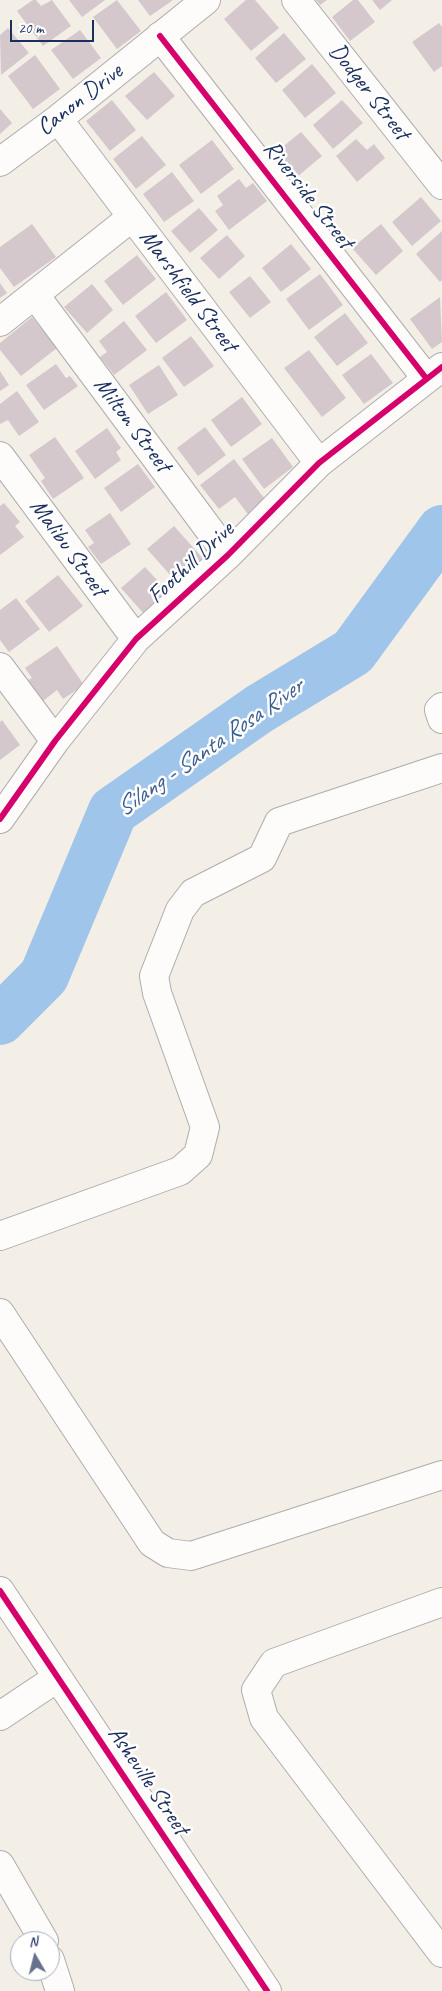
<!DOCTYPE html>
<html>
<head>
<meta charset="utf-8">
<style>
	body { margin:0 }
	#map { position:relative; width:442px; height:1991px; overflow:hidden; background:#f3eee6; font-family:Caveat,sans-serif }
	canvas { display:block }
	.north { position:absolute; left:10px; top:1931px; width:50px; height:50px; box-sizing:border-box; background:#fff; border:1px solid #a4acbf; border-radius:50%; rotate:352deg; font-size:14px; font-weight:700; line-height:20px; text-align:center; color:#1b2f5e }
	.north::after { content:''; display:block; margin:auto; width:18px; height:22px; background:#67728e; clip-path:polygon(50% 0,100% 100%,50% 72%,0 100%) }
	.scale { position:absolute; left:10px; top:20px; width:84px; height:22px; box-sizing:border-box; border:2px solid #1b2f5e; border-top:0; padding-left:6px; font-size:15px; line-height:18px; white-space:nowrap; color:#1b2f5e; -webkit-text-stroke:4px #fff; paint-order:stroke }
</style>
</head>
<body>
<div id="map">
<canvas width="442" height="1991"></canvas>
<div class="north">N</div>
<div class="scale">20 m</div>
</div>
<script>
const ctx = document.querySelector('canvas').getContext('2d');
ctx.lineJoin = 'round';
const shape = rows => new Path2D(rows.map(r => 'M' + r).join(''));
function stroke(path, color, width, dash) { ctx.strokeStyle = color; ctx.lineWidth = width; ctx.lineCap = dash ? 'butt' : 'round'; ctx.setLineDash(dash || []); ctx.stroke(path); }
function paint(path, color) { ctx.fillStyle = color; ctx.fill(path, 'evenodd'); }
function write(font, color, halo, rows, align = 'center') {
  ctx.font = font + ' Caveat,sans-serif'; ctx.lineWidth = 5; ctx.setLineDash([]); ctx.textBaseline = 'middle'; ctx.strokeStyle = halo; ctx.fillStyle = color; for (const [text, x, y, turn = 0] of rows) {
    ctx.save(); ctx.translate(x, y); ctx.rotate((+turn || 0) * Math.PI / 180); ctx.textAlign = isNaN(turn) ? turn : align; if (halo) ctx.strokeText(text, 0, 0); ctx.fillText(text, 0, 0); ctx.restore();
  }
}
const river = shape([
	[0,1020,44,976,113,811,259,709,353,652,442,530]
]);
const building = shape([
	[33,0,36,0,41,6,52,0,71,26,43,46,17,11],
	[69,0,105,0,82,17],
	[117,0,141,31,117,49,93,17],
	[138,0,173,0,150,16],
	[246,0,255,0,279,28,251,51,224,19],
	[316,0,327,0,320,5],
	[353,0,358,0,375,22,350,41,332,17],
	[372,0,392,0,380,10],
	[439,23,442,27,442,66,434,72,412,42],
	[8,28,29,53,1,75,0,35],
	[80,30,101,58,73,79,51,50],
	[284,33,306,59,276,83,255,58],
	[35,55,60,89,33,109,8,76],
	[312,64,336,93,305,118,282,90],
	[154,72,175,96,147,120,125,96],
	[112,100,136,130,110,151,86,121],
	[342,100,363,123,333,149,313,125],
	[0,109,12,123,0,134],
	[301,132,322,156,297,177,275,153],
	[142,136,166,165,136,189,113,159],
	[356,139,367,150,374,144,385,158,357,182,336,156],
	[212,140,234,169,201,194,179,165],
	[172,172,194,201,164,222,143,194],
	[239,179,246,188,253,183,267,201,229,230,215,211,223,205,217,196],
	[421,197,441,221,412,246,392,222],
	[199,208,218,230,190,253,171,231],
	[32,224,56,257,14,287,0,268,0,247],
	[381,224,403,251,376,275,352,248],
	[442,231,442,280,440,282,416,254],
	[227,235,245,256,219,279,200,258],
	[291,244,311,269,281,292,262,268],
	[137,255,156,279,123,305,104,281],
	[320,274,343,305,309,330,286,299],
	[250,276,271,302,250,318,229,292],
	[0,283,7,293,0,298],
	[92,284,113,310,87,333,64,307],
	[166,292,187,320,156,343,135,316],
	[440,297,442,342,432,349,410,319],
	[345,313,368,343,337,366,314,337],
	[32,317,57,348,21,376,0,350,0,343],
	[124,321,147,350,114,375,100,357,107,352,99,341],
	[191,336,214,366,184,387,162,358],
	[309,350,346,398,322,417,284,368],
	[371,354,393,383,364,404,342,375],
	[56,364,66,378,70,376,78,386,44,410,26,385],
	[159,365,178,395,148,414,129,385],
	[0,371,9,385,0,391],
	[17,391,39,422,19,436,8,420,0,424,0,404],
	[242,397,262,424,231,447,211,420],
	[205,427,226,455,198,476,177,448],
	[107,428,121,448,116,452,121,460,95,479,75,451],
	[55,437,84,478,53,499,41,481,45,478,29,455],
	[272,438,293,467,264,489,242,459],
	[234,459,268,503,250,517,235,497,219,509,200,485],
	[138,464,155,487,121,512,104,488],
	[4,503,20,522,15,526,24,537,0,555,0,506],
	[110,513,131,544,101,564,88,547,94,543,85,530],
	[174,526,206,562,179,585,147,549],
	[145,567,169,593,144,614,121,588],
	[58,575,83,606,49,632,25,601],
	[16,598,40,629,9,652,0,640,0,610],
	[57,646,84,685,63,699,57,690,43,701,28,680,32,678,25,668],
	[2,720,20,745,0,760,0,722]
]);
const minor = shape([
	[296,0,442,185],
	[160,36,426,378],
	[58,119,319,463],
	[0,162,58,119,206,0],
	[35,295,228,555],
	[0,322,132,217],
	[0,456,136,639],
	[0,667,55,741],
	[442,707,439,710,442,719],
	[0,819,55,741,136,639,228,555,319,463,442,367],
	[0,1236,180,1171,198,1155,205,1127,157,993,154,976,180,910,193,893,262,858,279,822,442,768],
	[0,1313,152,1543,168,1553,191,1556,442,1475],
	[0,1591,267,1991],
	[442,1602,274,1663,256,1690,264,1718,442,1953],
	[0,1716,57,1678],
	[0,1865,44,1941],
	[50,1960,60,1991]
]);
const cycleway = shape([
	[160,36,426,378],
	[0,819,55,741,136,639,228,555,319,463,442,367],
	[0,1591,267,1991]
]);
const streetNames = [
	["Dodger Street",369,92,52],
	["Canon Drive",80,100,-38],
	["Riverside Street",308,195,52],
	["Marshfield Street",188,291,53],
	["Milton Street",132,425,53],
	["Malibu Street",68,548,54],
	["Foothill Drive",191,563,-43],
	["Asheville Street",148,1781,56]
];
const waterNames = [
	["Silang - Santa Rosa River",210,748,-35]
];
stroke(river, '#a0c5ea', 50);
paint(building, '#d5c8cd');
stroke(minor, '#adadae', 30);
stroke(minor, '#fdfcfb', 28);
stroke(cycleway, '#d6006c', 6);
write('24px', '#1b2f5e', '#fff', streetNames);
write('italic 25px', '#3d5e90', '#fff', waterNames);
</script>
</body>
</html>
